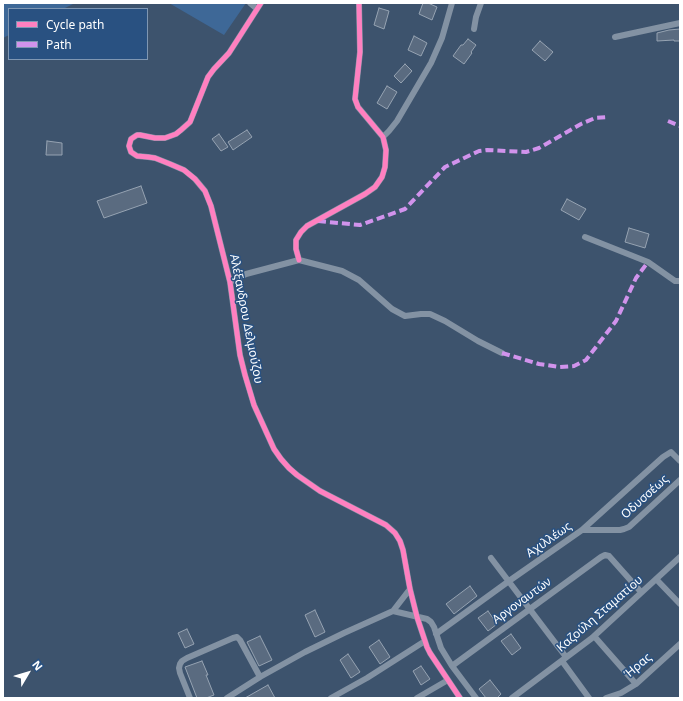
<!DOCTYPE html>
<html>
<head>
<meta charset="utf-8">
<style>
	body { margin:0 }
	#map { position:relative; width:683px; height:701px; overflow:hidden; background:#3d536d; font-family:"Noto Sans",sans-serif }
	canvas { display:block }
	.frame { position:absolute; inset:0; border:4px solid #fff; pointer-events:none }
	.legend { position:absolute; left:8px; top:8px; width:140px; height:52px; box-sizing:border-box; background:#295181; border:1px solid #7f97b3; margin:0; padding:5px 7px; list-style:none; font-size:12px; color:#fff }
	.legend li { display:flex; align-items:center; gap:8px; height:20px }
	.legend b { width:20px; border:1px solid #7f97b3 }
	.north { position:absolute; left:8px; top:653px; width:40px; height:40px; -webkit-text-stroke:3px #295181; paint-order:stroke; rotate:52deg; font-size:11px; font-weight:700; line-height:16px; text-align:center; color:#fff }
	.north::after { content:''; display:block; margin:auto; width:14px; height:18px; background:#fff; clip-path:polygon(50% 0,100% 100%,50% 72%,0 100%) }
</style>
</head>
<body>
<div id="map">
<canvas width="683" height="701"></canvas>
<div class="frame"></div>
<ul class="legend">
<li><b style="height:5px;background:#ff80c0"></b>Cycle path</li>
<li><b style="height:5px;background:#d193ec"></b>Path</li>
</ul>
<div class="north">N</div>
</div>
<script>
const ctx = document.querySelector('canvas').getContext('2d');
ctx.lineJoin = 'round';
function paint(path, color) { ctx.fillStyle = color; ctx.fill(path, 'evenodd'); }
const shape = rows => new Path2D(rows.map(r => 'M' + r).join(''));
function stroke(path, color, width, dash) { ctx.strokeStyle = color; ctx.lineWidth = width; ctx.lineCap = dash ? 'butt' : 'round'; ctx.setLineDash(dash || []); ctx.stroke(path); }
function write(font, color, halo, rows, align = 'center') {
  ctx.font = font + ' "Noto Sans",sans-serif'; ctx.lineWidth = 3; ctx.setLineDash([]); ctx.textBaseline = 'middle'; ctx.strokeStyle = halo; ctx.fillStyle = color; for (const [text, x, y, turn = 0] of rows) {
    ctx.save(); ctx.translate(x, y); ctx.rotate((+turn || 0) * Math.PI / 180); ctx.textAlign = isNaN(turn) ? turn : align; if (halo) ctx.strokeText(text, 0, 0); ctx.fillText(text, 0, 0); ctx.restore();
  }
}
const green = shape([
	[3,3,75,3,63,9,9,9,9,35,3,38],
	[169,3,246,3,224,35]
]);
const building = shape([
	[423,3,428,3,437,7,432,20,419,14,423,3],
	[379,8,389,11,384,29,374,25,379,8],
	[680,29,680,41,674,41,674,40,657,41,657,33,669,30,680,29],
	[414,36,427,43,421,56,408,50,414,36],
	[468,39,476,45,471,52,472,53,464,64,453,56,461,45,463,45,468,39],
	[540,41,553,52,545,61,532,50,540,41],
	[405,64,412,71,401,83,394,76,405,64],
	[387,86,397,92,387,109,377,103,387,86],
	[247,130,252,137,233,150,228,142,247,130],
	[219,134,228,147,221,151,212,139,219,134],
	[47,141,62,143,62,155,46,155,47,141],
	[141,186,147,203,104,218,97,201,141,186],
	[567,199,586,209,579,220,561,210,567,199],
	[629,228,649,234,645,248,625,242,629,228],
	[470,586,477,596,454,614,446,604,470,586],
	[315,610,325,632,315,637,305,615,315,610],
	[488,611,497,624,488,631,478,618,488,611],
	[187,629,194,644,185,648,178,633,187,629],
	[511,634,521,648,512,655,501,641,511,634],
	[260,636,272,660,259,666,247,642,260,636],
	[379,640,390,657,380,664,369,647,379,640],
	[348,654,360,672,351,678,340,660,348,654],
	[202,661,208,675,206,675,214,695,206,698,197,698,185,667,202,661],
	[421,666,430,679,421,685,413,671,421,666],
	[490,680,501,694,497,698,486,698,479,689,490,680],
	[268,685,275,698,245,698,268,685]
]);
const minor = shape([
	[250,3,257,9],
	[261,3,229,53,214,69,208,77,190,122,181,130,176,134,165,138,155,138,140,135,137,135,131,139,129,146,131,152,137,156,148,157,155,158,170,164,184,170,195,179,205,191,211,206,230,282,240,355,245,375,254,405,274,449,281,459,289,468,297,475,320,491,386,525,395,533,400,541,403,550,410,589,417,617,427,647,430,653,460,698],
	[474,29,476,17,481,3],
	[615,37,680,23],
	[383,137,389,131,397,121,431,63,442,38,452,3],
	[585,237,648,262,675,281,680,281],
	[299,260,296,249,296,240,301,232,307,226,365,194,375,187,382,177,385,167,386,150,383,137,358,107,355,99,360,52,359,3],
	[230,282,246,274,299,260,342,271,359,280,392,309,405,316,421,314,430,314,445,321,478,341,502,353],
	[582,530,620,530,624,529,629,527,680,480],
	[491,558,566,657],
	[656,579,680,604],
	[410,589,393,611,427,619,431,622,434,627,441,648,452,666,476,698],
	[436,634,509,581,582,530,663,457,671,452,680,461],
	[594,636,636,684],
	[562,661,589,698],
	[452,666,601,557,605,555,609,556,641,592],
	[190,698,180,673,179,668,180,664,182,661,187,658,233,638,237,637,240,640,260,677],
	[227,698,260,677,305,652,344,633,393,611],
	[331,698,367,678,425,641],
	[417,698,448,680],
	[512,698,592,638,680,557],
	[606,698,621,693,636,684,680,644]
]);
const quiet = shape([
	[668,121,680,126],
	[318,221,360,225,405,209,445,167,479,151,487,150,526,152,539,148,581,124,595,118,609,117],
	[502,353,539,364,560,367,574,366,586,360,616,321,636,278,648,262]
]);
const cycleway = shape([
	[261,3,229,53,214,69,208,77,190,122,181,130,176,134,165,138,155,138,140,135,137,135,131,139,129,146,131,152,137,156,148,157,155,158,170,164,184,170,195,179,205,191,211,206,230,282,240,355,245,375,254,405,274,449,281,459,289,468,297,475,320,491,386,525,395,533,400,541,403,550,410,589,417,617,427,647,430,653,460,698],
	[299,260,296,249,296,240,301,232,307,226,365,194,375,187,382,177,385,167,386,150,383,137,358,107,355,99,360,52,359,3]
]);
const streetNames = [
	["Αλέξανδρου Δελμούζου",246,319,79],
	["Οδυσσέως",645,497,-42],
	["Αχιλλέως",549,540,-35],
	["Αργοναυτών",522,601,-36],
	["Καζούλη Σταματίου",600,614,-41],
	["Ήρας",638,666,-40]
];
paint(green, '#3e6897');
paint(building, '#5a6b80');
stroke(building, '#96a3b2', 1);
stroke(minor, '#8392a3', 6);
stroke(quiet, '#d193ec', 4, [8, 4]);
stroke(cycleway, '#ff80c0', 5);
write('12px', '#fff', '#295181', streetNames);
</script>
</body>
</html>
